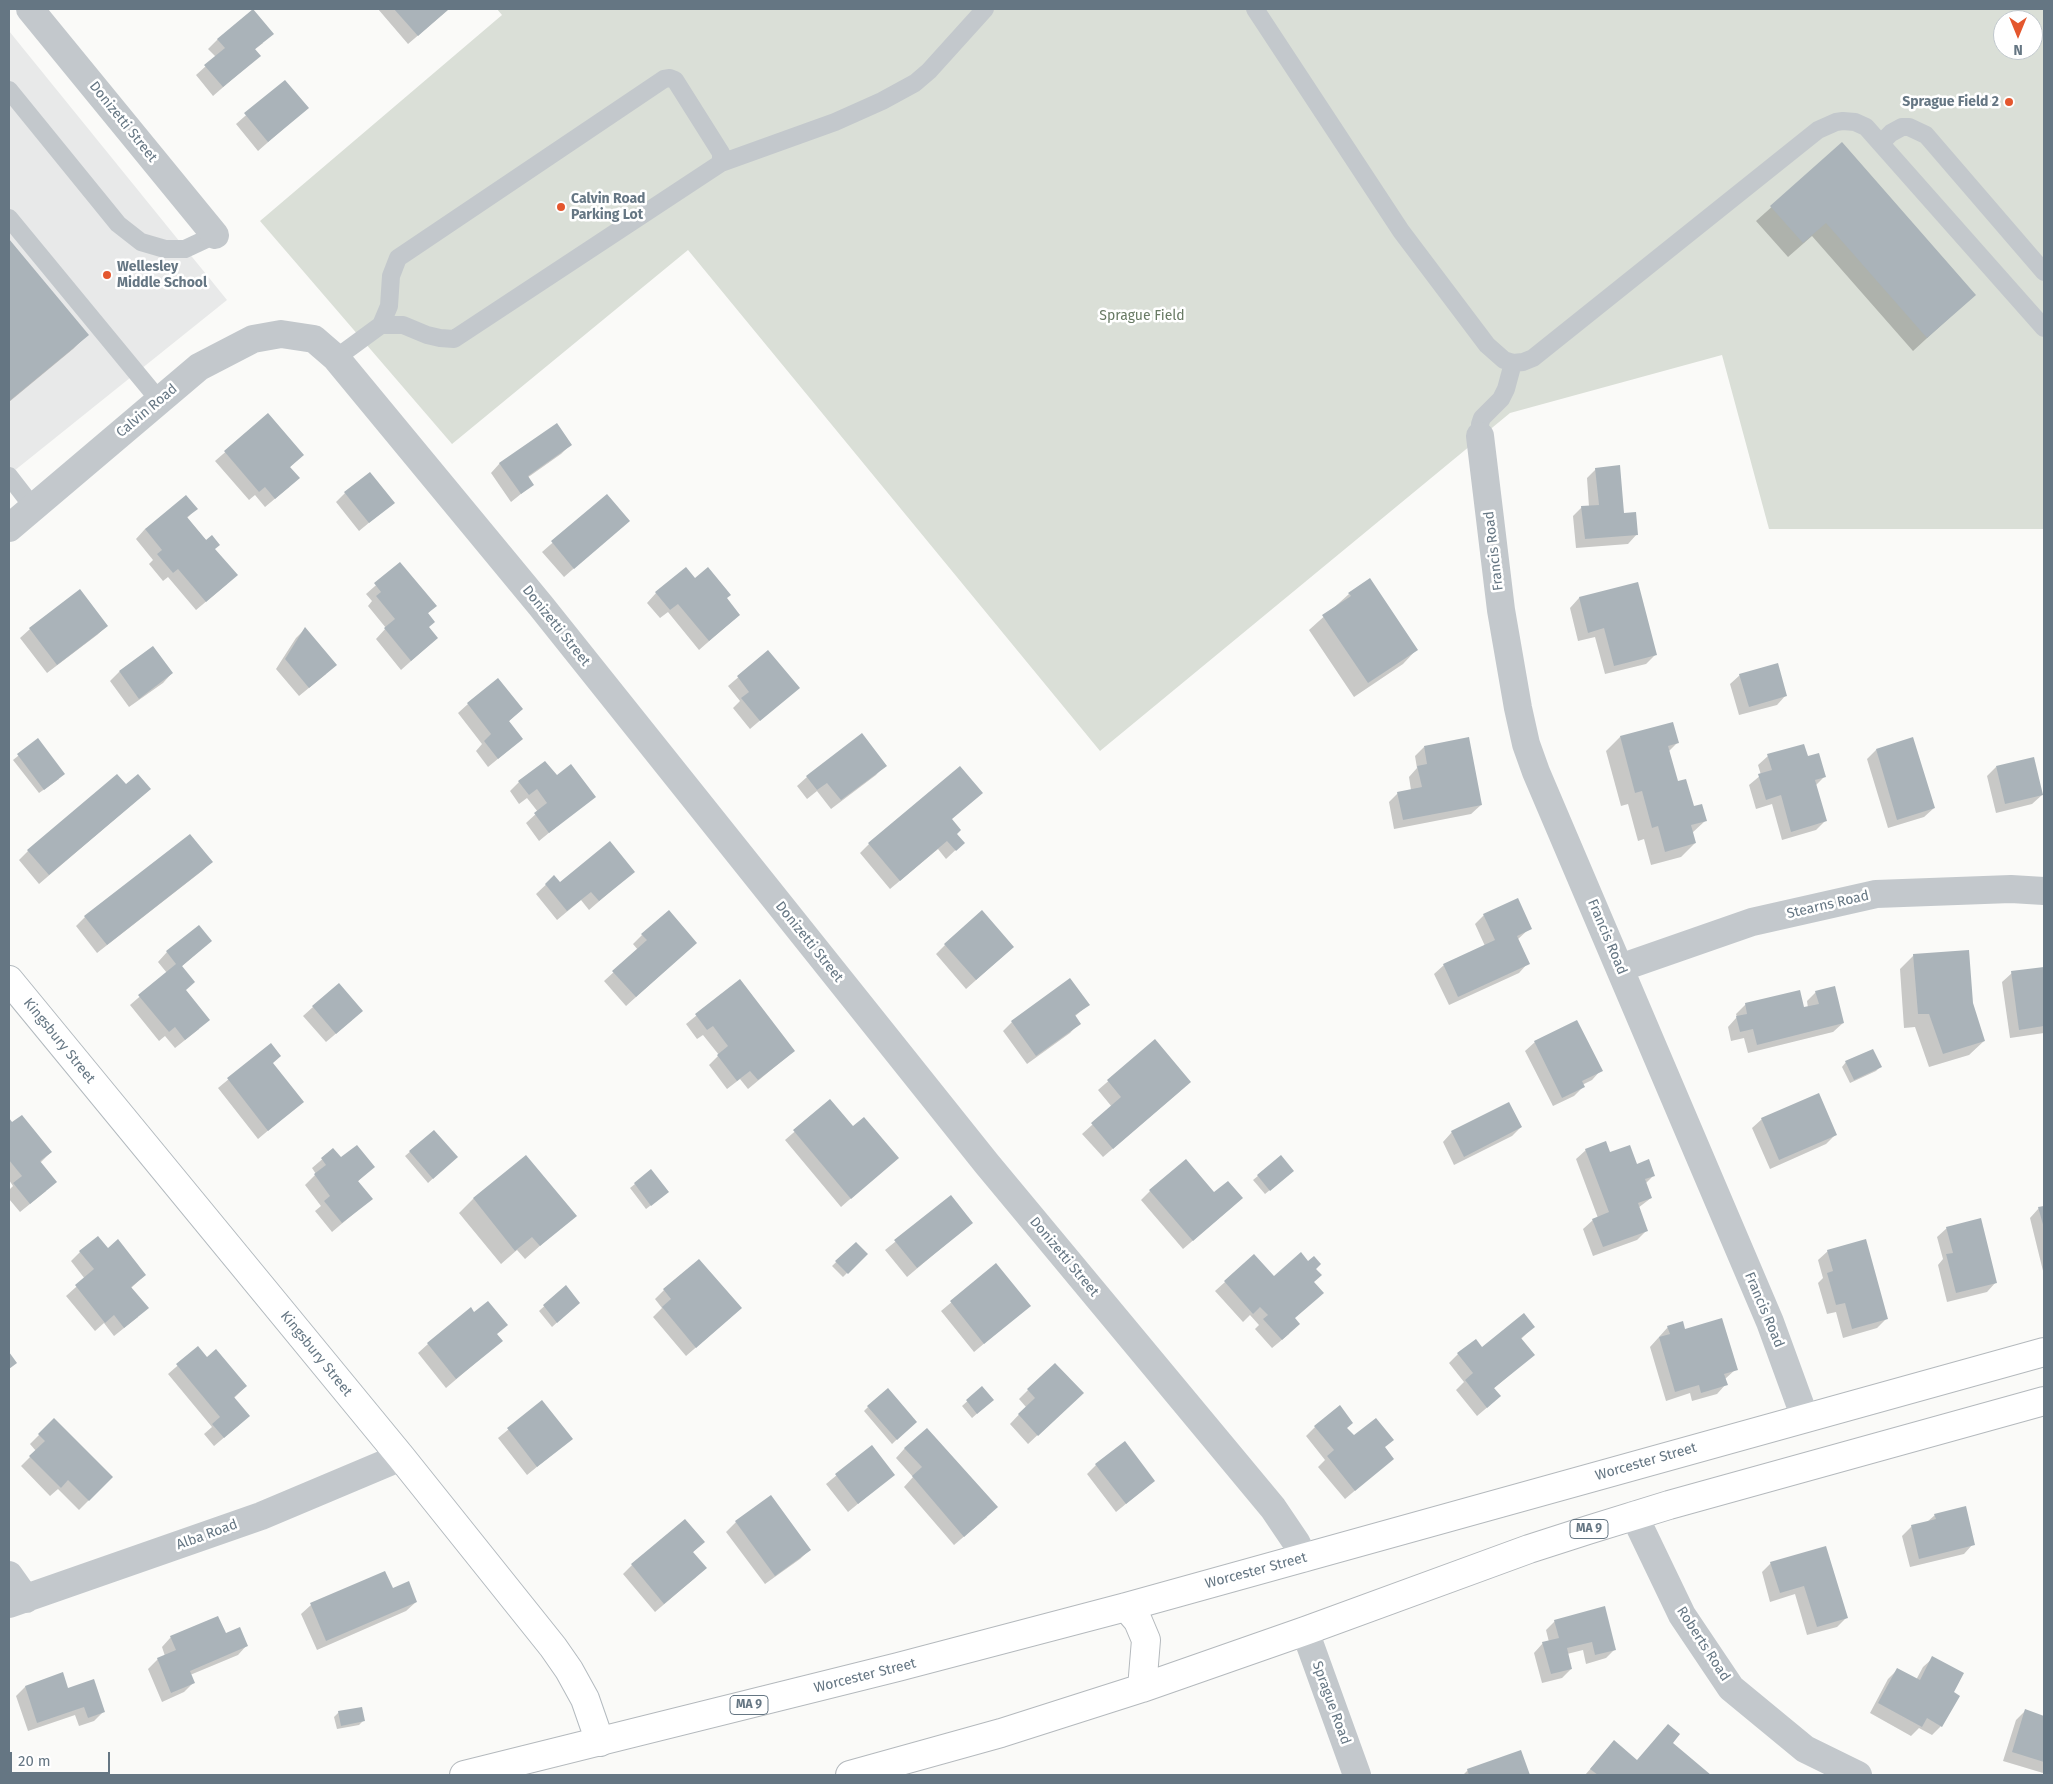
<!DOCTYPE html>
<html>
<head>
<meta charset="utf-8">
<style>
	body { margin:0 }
	#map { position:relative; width:2053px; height:1784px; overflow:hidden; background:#fafaf8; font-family:"Fira Sans",sans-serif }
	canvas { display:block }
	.frame { position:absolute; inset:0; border:10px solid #657683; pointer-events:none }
	.north { position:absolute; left:1993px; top:10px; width:50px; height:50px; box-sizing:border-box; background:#fff; border:1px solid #c1c8cd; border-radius:50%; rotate:180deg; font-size:14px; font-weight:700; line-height:20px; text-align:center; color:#657683 }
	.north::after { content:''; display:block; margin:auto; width:18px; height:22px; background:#e4572e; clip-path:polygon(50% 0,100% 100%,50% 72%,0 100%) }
	.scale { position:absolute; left:10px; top:1752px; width:100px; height:22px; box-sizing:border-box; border:2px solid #657683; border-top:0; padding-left:6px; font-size:15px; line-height:18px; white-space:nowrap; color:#657683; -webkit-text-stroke:4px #fff; paint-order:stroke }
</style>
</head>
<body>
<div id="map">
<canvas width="2053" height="1784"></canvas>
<div class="frame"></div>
<div class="north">N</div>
<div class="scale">20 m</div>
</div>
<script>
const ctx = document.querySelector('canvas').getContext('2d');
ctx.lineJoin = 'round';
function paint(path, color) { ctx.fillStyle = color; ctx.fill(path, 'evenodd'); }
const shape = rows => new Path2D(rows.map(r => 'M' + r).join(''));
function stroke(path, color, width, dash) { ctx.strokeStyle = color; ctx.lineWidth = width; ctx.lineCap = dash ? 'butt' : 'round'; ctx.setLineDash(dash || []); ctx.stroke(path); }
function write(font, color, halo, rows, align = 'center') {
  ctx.font = font + ' "Fira Sans",sans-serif'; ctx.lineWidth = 5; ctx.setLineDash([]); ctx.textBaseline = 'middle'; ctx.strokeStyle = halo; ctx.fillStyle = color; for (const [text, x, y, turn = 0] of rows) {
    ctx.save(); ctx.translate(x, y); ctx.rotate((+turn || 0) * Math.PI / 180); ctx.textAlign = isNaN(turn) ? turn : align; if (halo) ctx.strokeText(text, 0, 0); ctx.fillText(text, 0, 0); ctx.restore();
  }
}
const built = shape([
	[9,31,227,300,9,475]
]);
const green = shape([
	[497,9,2044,9,2044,529,1769,529,1722,355,1510,413,1100,751,688,250,452,444,260,221,502,15],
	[2003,20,2033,20,2033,50,2003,50]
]);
const shadow = shape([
	[378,9,449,9,408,44],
	[218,39,263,43,254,50,259,56,213,96,196,75,216,57,208,49],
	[285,81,307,108,258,151,236,124],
	[1842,144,1974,295,1913,351,1812,236,1788,257,1756,221],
	[9,241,87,335,73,349,9,402],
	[268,415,302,455,289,468,289,487,265,507,255,495,249,500,215,461],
	[570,445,561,454,527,478,532,485,511,502,491,473,500,463],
	[1596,469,1637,534,1628,544,1576,548,1573,516,1582,507,1589,507,1587,478],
	[345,493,393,503,359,531,336,502],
	[607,495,628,521,564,577,542,552],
	[196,509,187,518,214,549,227,584,196,610,168,577,163,581,149,564,153,560,136,539,145,529],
	[400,564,435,606,427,614,428,628,437,638,401,670,376,639,386,628,368,606,372,601,366,594],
	[695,580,739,615,699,650,668,612,660,618,647,603,656,593],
	[1637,583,1656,654,1646,664,1605,674,1595,637,1578,641,1570,608,1579,598],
	[1349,594,1417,649,1403,664,1354,697,1309,630],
	[107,626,97,635,47,673,20,638,30,629],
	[305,629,326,674,299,696,276,669,296,638],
	[768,652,798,688,750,729,733,708,740,701,728,686],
	[119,672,172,673,163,683,129,707,110,681],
	[1740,675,1786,695,1777,705,1739,715,1730,684],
	[468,704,522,709,508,722,522,739,488,767,476,751,482,744,458,713],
	[862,735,885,765,876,775,831,809,817,791,807,799,797,786,807,777],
	[1620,737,1678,742,1669,751,1677,783,1693,808,1705,821,1692,833,1695,843,1681,857,1651,865,1644,839,1638,841,1628,804,1621,806,1606,751],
	[1913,739,1934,808,1924,817,1888,828,1867,759,1876,750],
	[38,740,59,779,39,793,13,760],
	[1424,747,1481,805,1471,814,1394,829,1389,802,1398,793,1411,790,1409,777,1417,768,1415,756],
	[1768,756,1807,758,1825,776,1815,786,1825,821,1816,830,1782,840,1772,804,1756,809,1749,785,1761,775,1758,765],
	[1996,767,2042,795,2032,804,1996,813,1987,776],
	[557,777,594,796,539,841,526,823,538,812,527,798,519,804,510,791,519,782],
	[126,786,150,789,39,884,19,860,28,851],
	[951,820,956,834,963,843,946,859,938,849,890,889,860,853,869,844],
	[211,862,202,871,97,953,76,926,85,917],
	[633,872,589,910,581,900,557,920,536,894,554,877,560,884],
	[1484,915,1530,928,1517,940,1528,963,1519,973,1449,1005,1434,974,1444,965,1485,946,1475,924],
	[642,935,686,952,626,1006,604,981,638,950,633,944],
	[210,941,181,967,185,991,199,1029,175,1048,165,1036,159,1041,130,1005,167,973,158,962,167,952],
	[945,945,1003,956,966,989,936,954],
	[1914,955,1971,1003,1984,1041,1969,1055,1929,1067,1915,1027,1904,1028,1900,969],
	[2044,968,2044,1033,2010,1038,2002,982,2012,973],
	[740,980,794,1051,748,1089,740,1079,727,1089,709,1065,719,1055,703,1035,697,1039,686,1024],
	[1816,992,1843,1023,1833,1032,1748,1053,1744,1038,1731,1041,1728,1027,1737,1017,1736,1014,1746,1004,1803,1009,1808,1008,1807,1001],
	[1088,1005,1074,1017,1079,1023,1070,1033,1027,1064,1003,1031,1012,1022],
	[313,1007,352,1020,326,1042,303,1016],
	[1155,1041,1180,1091,1103,1157,1082,1134,1112,1107,1098,1090],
	[1535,1042,1601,1070,1592,1080,1582,1085,1583,1087,1574,1096,1553,1106,1525,1051],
	[270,1045,272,1064,302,1102,258,1139,218,1088],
	[1846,1062,1880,1067,1876,1071,1850,1083,1842,1067],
	[830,1101,853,1127,897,1158,841,1207,785,1140],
	[1762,1119,1835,1135,1826,1144,1770,1169,1752,1128],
	[9,1120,51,1152,40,1163,46,1191,20,1212,9,1199,9,1190,13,1186,9,1180],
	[1521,1127,1512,1136,1454,1165,1443,1142,1452,1132],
	[434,1131,452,1161,428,1183,405,1156],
	[333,1150,340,1159,373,1167,357,1182,371,1199,332,1232,315,1211,321,1206,305,1185,316,1174,312,1168],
	[1586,1150,1636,1166,1654,1175,1645,1184,1651,1198,1638,1208,1647,1230,1637,1240,1593,1256,1583,1229,1593,1220,1598,1218,1576,1159],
	[526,1156,575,1215,525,1259,517,1250,501,1264,459,1213,473,1199],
	[1281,1157,1288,1175,1265,1194,1253,1180],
	[651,1171,663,1196,646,1209,630,1188],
	[1150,1191,1214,1194,1232,1207,1183,1249,1141,1200],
	[951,1197,971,1223,907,1277,885,1250],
	[2044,1207,2044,1275,2030,1218,2039,1208],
	[1947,1228,1996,1282,1987,1292,1947,1302,1938,1265,1943,1259,1937,1237],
	[856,1243,866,1254,843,1277,832,1266],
	[107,1249,145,1275,131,1288,138,1317,114,1336,104,1323,95,1331,66,1296,85,1279,71,1261,80,1252],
	[1828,1251,1886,1319,1877,1328,1843,1338,1836,1312,1827,1314,1818,1283,1823,1278,1818,1260],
	[1254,1256,1274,1278,1313,1282,1294,1319,1289,1334,1272,1348,1255,1329,1259,1325,1250,1315,1243,1322,1215,1291],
	[996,1265,1029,1306,974,1352,941,1311],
	[565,1287,574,1307,552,1327,539,1311],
	[664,1290,731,1317,686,1356,653,1317,662,1308,655,1299],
	[1534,1326,1521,1339,1533,1355,1493,1389,1490,1405,1477,1416,1456,1390,1464,1382,1449,1363,1458,1354,1482,1348],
	[1668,1327,1684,1330,1736,1369,1725,1379,1726,1384,1717,1394,1692,1401,1690,1393,1666,1401,1650,1347],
	[496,1335,501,1341,446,1388,418,1353,428,1344],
	[198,1348,207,1358,246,1386,234,1398,239,1425,214,1446,204,1434,212,1427,168,1374],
	[982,1388,988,1404,972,1418,962,1406],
	[1028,1390,1073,1402,1028,1444,1010,1424,1026,1407,1019,1399],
	[542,1402,571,1439,527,1475,498,1438],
	[868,1407,911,1426,892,1444,864,1411],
	[54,1420,112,1477,79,1510,58,1489,50,1496,21,1466,36,1451,30,1444],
	[1315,1427,1346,1428,1354,1437,1384,1448,1392,1459,1345,1499,1318,1467,1325,1460,1306,1436],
	[872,1446,893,1475,848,1512,826,1484],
	[905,1448,987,1517,954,1545,904,1487,913,1477,896,1458],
	[1096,1465,1154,1481,1116,1512,1087,1474],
	[770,1497,809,1550,800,1559,765,1584,726,1532,736,1522],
	[1935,1515,1973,1544,1964,1554,1910,1567,1902,1536,1912,1526,1927,1522],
	[703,1542,692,1553,696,1577,655,1612,623,1574,632,1565],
	[1825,1547,1846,1618,1837,1627,1807,1635,1795,1594,1770,1602,1762,1572,1771,1563],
	[385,1572,392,1590,416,1602,406,1611,317,1650,301,1614,311,1605],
	[1555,1621,1615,1649,1606,1658,1586,1664,1583,1650,1567,1654,1571,1669,1562,1678,1542,1683,1534,1653,1543,1643,1549,1642,1546,1630],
	[225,1635,247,1645,238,1655,190,1675,193,1683,184,1692,162,1702,148,1669,158,1659,165,1656,162,1647,171,1637],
	[1933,1658,1952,1693,1941,1726,1932,1735,1919,1728,1911,1736,1870,1713,1888,1679,1898,1669,1916,1680,1923,1667],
	[25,1687,67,1689,104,1711,94,1721,79,1726,75,1715,28,1731,16,1696],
	[2025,1711,2044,1717,2044,1771,2043,1773,2003,1761,2016,1720],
	[339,1712,363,1721,359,1725,337,1729,334,1717],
	[1614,1742,1637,1761,1671,1743,1709,1775,1585,1775],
	[1520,1752,1529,1775,1463,1775,1468,1770]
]);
const building = shape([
	[253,9,274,34,255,49,261,56,223,87,204,65,225,48,217,39],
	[394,9,449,9,418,36],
	[285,80,309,108,268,142,244,113],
	[1842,142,1976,295,1927,338,1826,223,1803,243,1770,206],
	[9,239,89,335,9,401],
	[268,413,304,455,290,467,300,478,275,499,265,487,259,492,224,451],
	[557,423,572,445,528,476,534,485,521,494,499,463],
	[1620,465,1624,513,1636,512,1638,535,1585,539,1581,506,1599,505,1595,468],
	[370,472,395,503,369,523,344,492],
	[607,494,630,521,574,569,551,541],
	[186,495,198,509,187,517,206,540,212,535,220,545,215,549,238,575,206,602,178,569,173,573,157,554,162,550,145,529],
	[400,562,437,606,428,613,435,622,429,627,438,638,411,661,384,628,395,619,376,596,381,592,374,583],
	[686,567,695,578,708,567,731,595,727,598,740,615,709,641,678,604,670,610,655,592],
	[1370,578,1418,650,1368,683,1322,615,1351,596,1348,593],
	[1638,582,1657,655,1614,666,1604,628,1588,633,1579,597],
	[80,589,108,626,57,665,29,628],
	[305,627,337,665,309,688,285,659],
	[153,646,173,673,139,699,119,671],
	[768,650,800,688,760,721,741,698,749,692,737,676],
	[1778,663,1787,696,1749,707,1739,674],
	[498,678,523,709,509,721,523,739,498,759,484,741,491,734,467,703],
	[1673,722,1679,743,1668,746,1678,781,1686,779,1694,806,1702,804,1707,821,1691,825,1696,843,1665,852,1658,826,1652,828,1642,791,1635,793,1620,736],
	[862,733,887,766,841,800,827,783,817,790,806,776],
	[1469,737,1482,805,1403,820,1397,792,1422,787,1417,766,1427,764,1424,746],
	[1913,737,1935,808,1897,820,1876,749],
	[38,738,65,774,44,790,17,754],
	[1804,744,1808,756,1819,753,1826,777,1815,780,1827,821,1791,832,1781,795,1766,800,1758,774,1772,770,1767,754],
	[2034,757,2043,795,2005,804,1996,766],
	[545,761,557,775,571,764,596,797,549,833,534,813,547,803,537,789,529,795,518,781],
	[960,766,983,793,952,819,961,830,957,834,965,843,956,851,947,841,900,881,868,843],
	[117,774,126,784,138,774,151,789,49,875,27,850],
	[190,834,213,862,107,945,84,916],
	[610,841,635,872,599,901,591,892,567,911,545,884,554,875,560,882],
	[1518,898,1532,929,1517,936,1530,964,1458,997,1443,964,1495,940,1483,914],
	[669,910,697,943,636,997,612,971,647,940,641,934],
	[982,910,1014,947,976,980,944,944],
	[199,925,212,941,182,966,195,982,186,990,210,1020,185,1040,175,1027,169,1032,138,995,176,964,166,951],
	[1969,950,1973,1003,1985,1041,1943,1054,1929,1014,1918,1014,1913,954],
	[2044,967,2044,1026,2019,1030,2011,971],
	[1070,978,1090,1005,1075,1015,1081,1024,1036,1056,1011,1021],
	[740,979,795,1051,758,1080,750,1071,737,1081,717,1055,728,1046,713,1026,707,1030,695,1014],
	[339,983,363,1011,336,1034,312,1006],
	[1835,986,1844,1023,1757,1045,1753,1029,1740,1032,1736,1016,1747,1014,1745,1003,1800,990,1804,1007,1819,1004,1815,991],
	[1577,1020,1603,1071,1582,1081,1585,1087,1562,1098,1534,1041],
	[1155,1039,1191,1082,1113,1149,1091,1123,1121,1097,1107,1080],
	[271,1043,281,1056,273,1063,304,1102,268,1131,227,1078],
	[1873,1049,1882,1067,1854,1080,1845,1061],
	[1819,1093,1837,1135,1779,1160,1761,1118],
	[830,1099,853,1126,864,1117,899,1158,851,1199,793,1130],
	[1509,1102,1522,1127,1464,1157,1451,1131],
	[22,1115,52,1152,40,1161,57,1182,30,1204,13,1183,22,1176,9,1160,9,1118,12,1122],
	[434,1130,458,1157,433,1179,409,1151],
	[1606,1141,1610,1152,1630,1145,1637,1164,1649,1159,1655,1176,1645,1179,1652,1198,1638,1203,1648,1231,1603,1247,1592,1219,1609,1212,1585,1149],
	[357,1145,375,1167,358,1181,373,1199,342,1223,324,1201,330,1196,314,1174,326,1165,321,1158,333,1148,341,1157],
	[526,1155,577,1216,540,1246,532,1237,515,1251,473,1198],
	[1281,1155,1294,1171,1270,1191,1257,1175],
	[1186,1159,1214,1192,1228,1181,1243,1198,1193,1241,1149,1190],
	[651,1169,669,1192,651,1206,634,1183],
	[951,1195,973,1223,917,1268,894,1240],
	[2044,1206,2044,1228,2038,1207],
	[1981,1218,1997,1283,1956,1293,1946,1254,1953,1253,1946,1227],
	[98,1236,108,1248,118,1239,146,1275,131,1287,149,1308,124,1328,114,1315,105,1323,75,1285,94,1269,79,1251],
	[1866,1239,1888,1319,1852,1329,1845,1303,1836,1305,1827,1273,1833,1271,1827,1250],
	[856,1242,868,1254,848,1274,835,1261],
	[1301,1252,1308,1261,1314,1256,1321,1264,1316,1269,1322,1275,1314,1282,1324,1293,1295,1318,1300,1324,1282,1340,1263,1319,1268,1315,1260,1307,1253,1314,1224,1281,1254,1254,1274,1276],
	[699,1259,742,1308,696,1348,662,1307,671,1299,663,1289],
	[996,1263,1031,1306,984,1344,950,1301],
	[566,1285,580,1303,557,1323,543,1305],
	[488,1301,508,1325,497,1334,503,1341,456,1379,427,1343,471,1307,474,1312],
	[1524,1313,1535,1327,1521,1338,1535,1355,1494,1388,1501,1396,1487,1408,1465,1380,1473,1373,1457,1353,1476,1339,1482,1347],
	[1722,1318,1738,1370,1724,1374,1728,1385,1701,1393,1699,1385,1675,1392,1659,1337,1670,1334,1667,1326,1683,1321,1685,1329],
	[198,1346,207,1357,216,1349,247,1386,234,1397,250,1416,224,1438,212,1424,220,1417,176,1364],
	[9,1352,17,1363,9,1369],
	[1055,1363,1084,1393,1038,1436,1018,1414,1035,1398,1027,1389],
	[982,1386,994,1400,977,1414,966,1400],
	[888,1388,917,1422,897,1440,867,1406],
	[542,1400,573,1439,537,1467,507,1428],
	[1340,1405,1353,1423,1347,1428,1354,1435,1376,1418,1394,1440,1385,1447,1394,1459,1355,1491,1327,1456,1334,1450,1314,1426],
	[54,1418,113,1477,89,1501,68,1480,61,1488,29,1456,45,1441,38,1434],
	[927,1428,998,1507,964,1537,912,1476,922,1467,904,1448],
	[1125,1441,1155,1481,1126,1504,1095,1464],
	[872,1445,895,1475,858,1504,835,1474],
	[771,1495,811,1550,775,1576,735,1521],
	[1966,1506,1975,1545,1919,1559,1911,1525,1936,1519,1934,1514],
	[685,1519,705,1542,693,1552,707,1568,664,1604,631,1564],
	[1826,1546,1848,1618,1817,1627,1804,1586,1780,1593,1770,1562],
	[385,1571,393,1588,409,1581,417,1602,326,1641,310,1603],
	[1605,1606,1616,1650,1595,1655,1592,1642,1567,1648,1572,1669,1551,1674,1542,1642,1559,1638,1554,1620],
	[218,1616,226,1633,240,1627,248,1646,190,1671,195,1683,171,1693,157,1658,176,1650,170,1636],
	[1932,1656,1964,1673,1954,1692,1960,1696,1942,1727,1927,1718,1922,1727,1878,1703,1897,1668,1920,1680],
	[63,1672,68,1688,94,1679,105,1712,88,1718,84,1707,37,1723,25,1686],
	[362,1707,365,1721,341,1726,338,1711],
	[2025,1709,2044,1716,2044,1762,2012,1752],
	[1668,1724,1680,1734,1673,1743,1711,1775,1598,1775,1590,1769,1614,1740,1637,1760],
	[1521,1750,1530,1775,1469,1775,1467,1769]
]);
const service = shape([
	[1255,9,1401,231,1487,345,1504,360,1513,363,1523,362,1533,358,1818,130,1836,122,1843,121,1855,122,1866,127,2044,328],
	[9,90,118,224,141,242,165,249,185,249,215,235],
	[1881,143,1891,133,1902,127,1909,127,1926,135,2044,272],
	[721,163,835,122,882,101,915,83,929,71,985,9],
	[9,218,159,400],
	[336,358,381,325,389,306,391,276,398,258,664,79,670,78,675,80,721,153,721,163,454,339,440,338,427,335,403,325,381,325],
	[1480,436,1480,424,1482,418,1501,399,1506,389,1513,363],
	[9,476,33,507]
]);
const minor = shape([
	[30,9,215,235],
	[1480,436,1501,610,1518,708,1526,744,1536,772,1770,1322,1805,1418],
	[9,528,199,367,253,339,281,334,314,339,336,358,541,606,987,1164,1273,1508,1296,1542,1304,1558],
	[1620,968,1752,922,1876,894,2011,889,2044,891],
	[1634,1515,1682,1615,1731,1688,1805,1749,1858,1775],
	[9,1575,26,1599],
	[9,1604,261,1516,401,1457]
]);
const tertiary = shape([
	[1305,1631,1357,1775]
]);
const secondary = shape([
	[9,980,401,1457,553,1647,569,1670,585,1699,600,1742]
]);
const trunk = shape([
	[1126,1607,1138,1621,1146,1640,1142,1688],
	[464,1775,898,1667,1126,1607,2044,1352],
	[850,1775,1001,1733,1142,1688,1305,1631,1529,1549,1588,1530,1669,1505,2044,1401]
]);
const markers = [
	[2009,102,5,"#e4572e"],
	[561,207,5,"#e4572e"],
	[107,275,5,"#e4572e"]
];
const shields = [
	[1589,1529,38],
	[749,1705,38]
];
const shieldNames = [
	["MA 9",1589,1529],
	["MA 9",749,1705]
];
const poiNames = [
	["Sprague Field 2",1999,102,"right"],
	["Calvin Road",571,199],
	["Parking Lot",571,215],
	["Wellesley",117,267],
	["Middle School",117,283]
];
const streetNames = [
	["Donizetti Street",123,122,51],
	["Calvin Road",147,411,-40],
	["Francis Road",1494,551,-97],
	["Donizetti Street",556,626,51],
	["Stearns Road",1828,905,-13],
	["Francis Road",1607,937,67],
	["Donizetti Street",809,942,51],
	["Kingsbury Street",59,1041,51],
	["Donizetti Street",1064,1257,50],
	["Francis Road",1764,1310,67],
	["Kingsbury Street",316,1354,51],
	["Worcester Street",1646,1462,-16],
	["Alba Road",207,1535,-20],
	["Worcester Street",1256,1571,-15],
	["Roberts Road",1703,1644,57],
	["Worcester Street",865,1676,-14],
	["Sprague Road",1331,1703,70]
];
const parkNames = [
	["Sprague Field",1142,316]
];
paint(built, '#e8e9e9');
paint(green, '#dadfd7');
paint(shadow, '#0003');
paint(building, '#aab3b9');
stroke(secondary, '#b3babf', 30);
stroke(trunk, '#b4b9bd', 30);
stroke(service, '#c3c8cc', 18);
stroke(minor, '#c3c8cc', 28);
stroke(tertiary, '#c3c8cc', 28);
stroke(secondary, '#fff', 28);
stroke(trunk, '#fff', 28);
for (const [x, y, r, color] of markers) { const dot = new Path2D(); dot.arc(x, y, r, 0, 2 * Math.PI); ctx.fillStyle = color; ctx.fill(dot); stroke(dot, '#fff', 2); }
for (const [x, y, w] of shields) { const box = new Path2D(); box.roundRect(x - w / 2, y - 9.5, w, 19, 4); ctx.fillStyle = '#fff'; ctx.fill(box); stroke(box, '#657683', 1); }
write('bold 12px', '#657683', null, shieldNames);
write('bold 14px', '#657683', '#fff', poiNames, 'left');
write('14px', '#657683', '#fff', streetNames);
write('14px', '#687a64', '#fff', parkNames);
</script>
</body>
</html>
